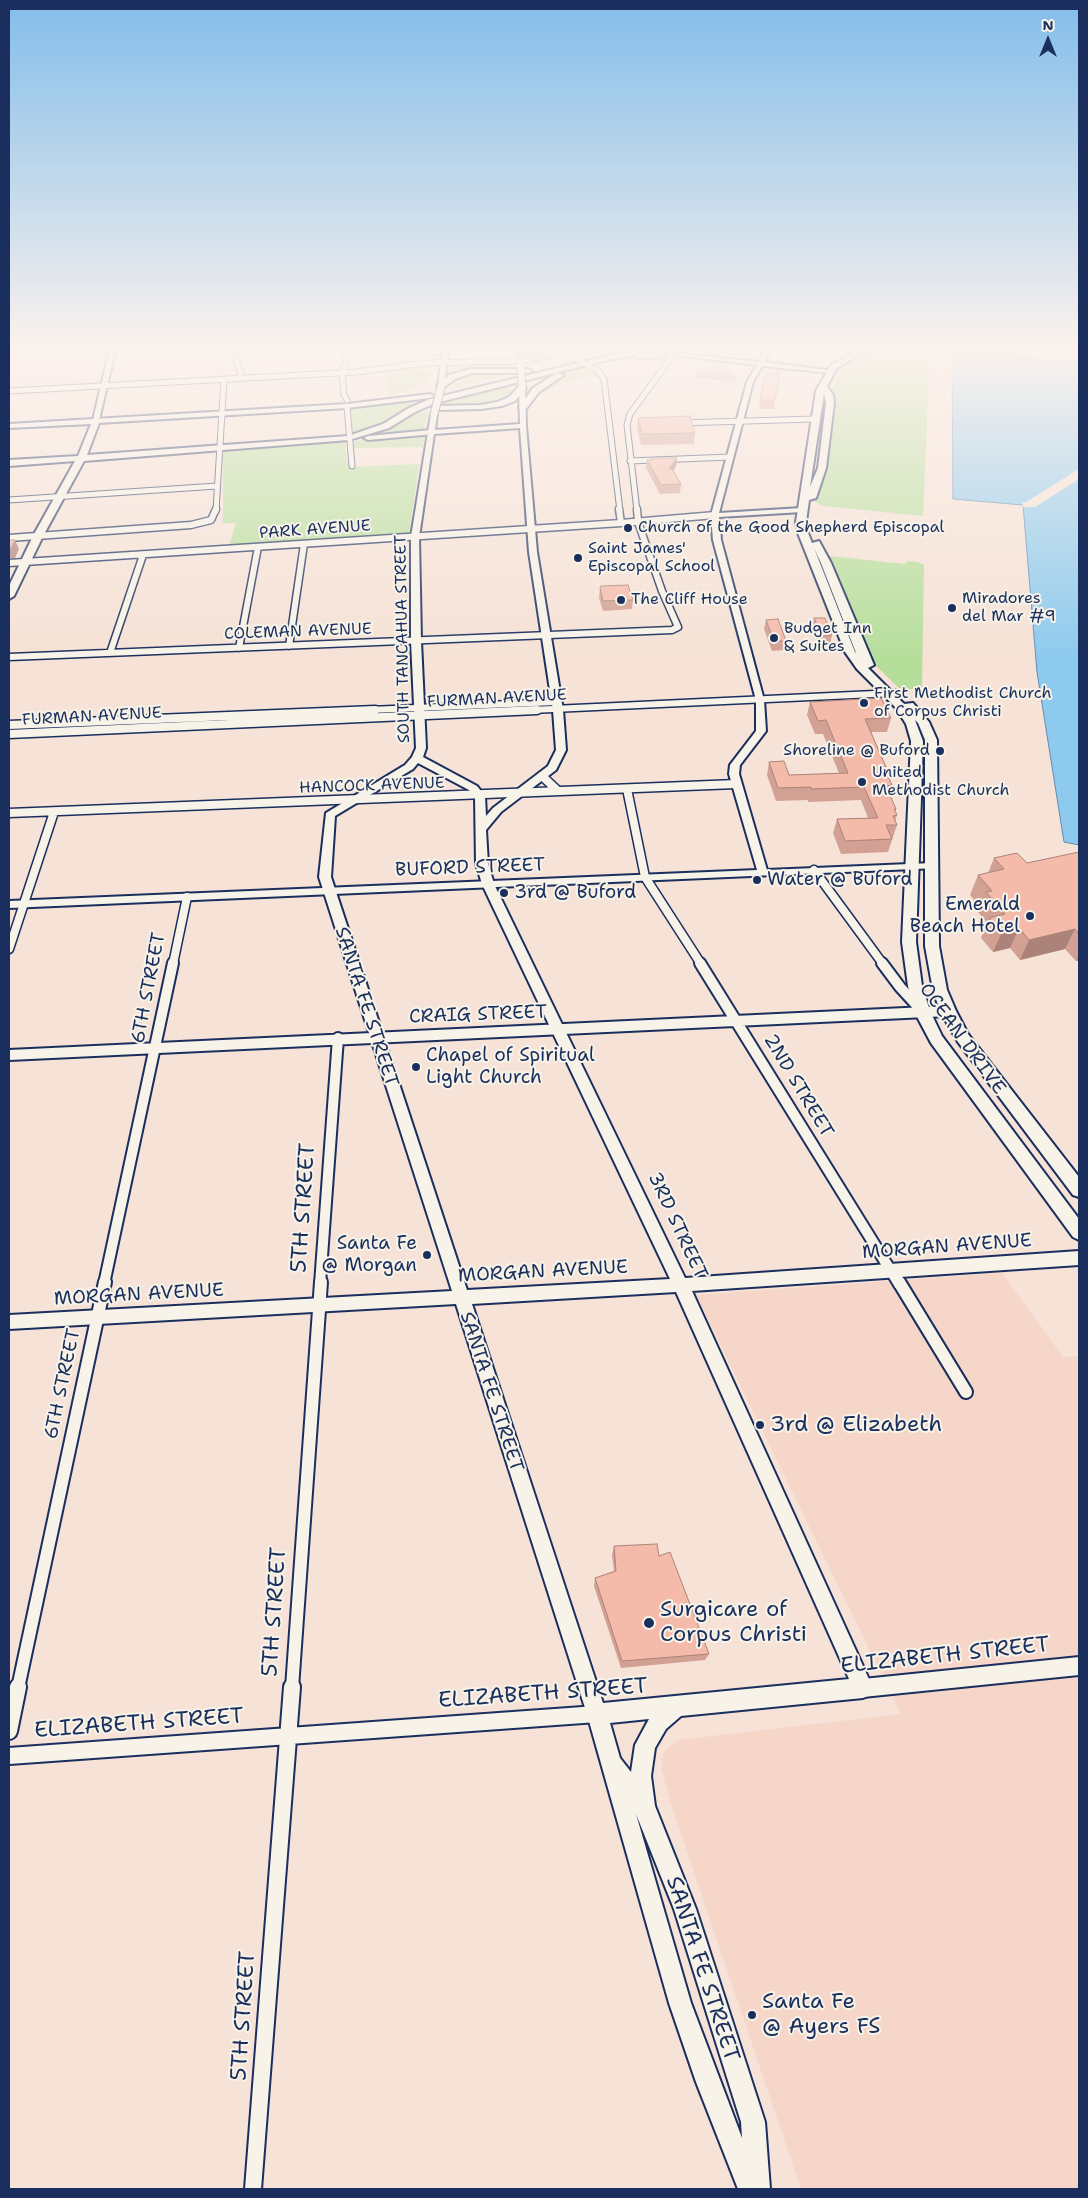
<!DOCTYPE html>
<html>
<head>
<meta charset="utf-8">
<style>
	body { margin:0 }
	#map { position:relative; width:1088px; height:2198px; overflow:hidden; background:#f6e2d6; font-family:"Shantell Sans",sans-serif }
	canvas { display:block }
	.frame { position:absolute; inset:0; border:10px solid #1b2f5e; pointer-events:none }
	.north { position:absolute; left:1023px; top:15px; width:50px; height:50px; -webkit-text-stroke:4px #f7f3e8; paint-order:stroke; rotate:0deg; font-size:14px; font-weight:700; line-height:20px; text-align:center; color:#1b2f5e }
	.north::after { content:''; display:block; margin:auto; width:18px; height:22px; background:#1b2f5e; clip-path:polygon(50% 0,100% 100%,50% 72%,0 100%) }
</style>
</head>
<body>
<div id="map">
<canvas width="1088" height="2198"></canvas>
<div class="frame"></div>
<div class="north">N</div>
</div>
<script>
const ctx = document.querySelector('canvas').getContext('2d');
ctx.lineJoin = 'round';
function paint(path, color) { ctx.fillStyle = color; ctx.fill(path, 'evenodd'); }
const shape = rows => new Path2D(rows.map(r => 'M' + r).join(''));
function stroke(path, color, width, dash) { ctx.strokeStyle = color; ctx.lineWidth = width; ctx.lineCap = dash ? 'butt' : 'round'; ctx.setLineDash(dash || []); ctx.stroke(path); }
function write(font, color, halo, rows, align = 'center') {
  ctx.font = font + ' "Shantell Sans",sans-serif'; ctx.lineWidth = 4; ctx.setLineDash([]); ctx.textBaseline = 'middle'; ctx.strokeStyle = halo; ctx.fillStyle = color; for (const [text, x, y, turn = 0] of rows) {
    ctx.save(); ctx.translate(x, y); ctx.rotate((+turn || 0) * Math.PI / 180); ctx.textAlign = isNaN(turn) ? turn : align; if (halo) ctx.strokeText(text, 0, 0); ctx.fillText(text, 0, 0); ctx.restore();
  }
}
const built = shape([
	[1002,1273,1063,1357,1079,1356,1079,2189,801,2189,670,1801,661,1768,664,1752,678,1740,901,1714,696,1295]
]);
const green = shape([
	[869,352,930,352,923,516,823,506,815,502,816,495,827,469,835,405,832,388,842,367],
	[450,364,513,364,515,365,511,365,509,371,493,369,448,377],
	[436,365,436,367,420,368,421,372,436,370,425,383,389,397,386,373,415,366],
	[583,368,595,372,598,377,583,378,557,386,535,397,535,393,553,380],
	[511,372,510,374,457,387,448,383,467,373],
	[506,386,515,392,511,396,492,404,443,406,444,401],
	[431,398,431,400,379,426,357,433,352,431,351,409],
	[428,410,424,430,381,433,415,414],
	[418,435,425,437,423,447,354,448,354,442,359,440],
	[342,442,345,443,348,467,419,464,409,535,229,546,236,523,223,523,223,451],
	[829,556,906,564,907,561,918,562,924,565,922,688,901,690,870,660,861,634]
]);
const water = shape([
	[952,352,973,352,1079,362,1079,845,1064,842,1037,672,1023,505,953,499,952,352]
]);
const pier = shape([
	[1079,469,1079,479,1035,507,1023,507,1022,502,1026,502]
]);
const minorFar5 = shape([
	[233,352,241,373,238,379],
	[344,352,347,359,342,373,344,395,347,400],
	[597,370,604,379,620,511],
	[9,391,356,372,425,363,521,361,562,352],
	[347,406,352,466],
	[679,423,815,419],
	[630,461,730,457],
	[9,500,217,486],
	[216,511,224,379],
	[637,511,627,425,630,414,673,355]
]);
const minorFar4 = shape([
	[619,509,621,523],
	[9,538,191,525,211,520,216,509],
	[9,563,621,523,715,515],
	[289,646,304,544],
	[239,648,258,547],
	[110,653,143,555],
	[9,657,672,630,678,627,662,591,638,522,637,509],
	[346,711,556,702],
	[510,711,896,693]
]);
const minorFar3 = shape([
	[9,725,375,710],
	[9,734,537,710],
	[542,776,558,791],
	[627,789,645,877,701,964],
	[9,813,736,784],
	[814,870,883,964],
	[9,949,54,812],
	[173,964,187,897]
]);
const minorFar2 = shape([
	[700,963,899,1284],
	[882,963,900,987,921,1010],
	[9,1055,948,1011],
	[104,1284,173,963],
	[320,1284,338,1038]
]);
const minorFar1 = shape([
	[899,1282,966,1392],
	[18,1688,105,1282],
	[292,1688,321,1282]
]);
const minor = shape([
	[9,1731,18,1687],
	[9,1756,597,1714],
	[253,2189,292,1687]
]);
const tertiary = shape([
	[764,352,770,352,764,362,834,371,831,373,762,366,753,382,719,513,802,508,806,510,802,512,719,517,721,540,764,700,766,731,740,765,739,774,767,870,933,863,938,866,937,868,9,908,9,901,757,870,729,774,730,765,756,731,756,700,713,540,711,515,747,382,757,365,670,355,673,353,759,362,764,352],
	[1079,1657,1079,1675,863,1697,857,1694,854,1688,857,1682,863,1679,1079,1657]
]);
const secondary = shape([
	[109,352,115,352,99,420,96,422,93,420,109,352],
	[442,352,448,352,444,387,441,389,438,387,442,352],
	[521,353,538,357,539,358,536,360,519,356,521,353],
	[522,385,525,387,526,426,537,552,563,710,566,750,556,770,501,812,486,830,488,864,494,884,685,1278,1079,1251,1079,1265,692,1291,873,1688,870,1695,863,1698,681,1716,666,1729,655,1748,651,1776,655,1806,696,1909,765,2122,770,2189,738,2189,696,2082,669,2003,587,1714,456,1304,9,1329,9,1315,452,1291,319,877,326,813,405,765,412,757,416,748,411,641,411,537,431,414,434,412,437,414,435,430,520,424,519,387,522,385],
	[520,428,529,552,553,710,556,750,548,766,493,808,486,816,485,796,477,786,423,757,426,748,421,641,419,537,434,434,520,428],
	[418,763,469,790,475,796,476,864,482,884,670,1279,467,1290,331,877,335,816,413,769,418,763],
	[676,1292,849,1679,603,1703,472,1304,676,1292],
	[649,1719,635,1745,631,1772,620,1758,610,1723,649,1719],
	[636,1814,674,1909,741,2122,742,2138,691,2003,636,1814]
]);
const primary = shape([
	[635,352,652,352,652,353,679,352,673,357,638,358,634,356,611,359,436,403,415,412,389,428,349,440,84,461,43,536,14,596,9,599,9,586,33,536,75,461,9,466,9,460,78,456,91,424,9,428,9,424,347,404,430,394,434,396,430,398,347,408,99,423,87,455,348,436,383,424,409,408,430,399,611,355,635,352],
	[855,352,864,352,837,368,827,386,833,395,834,403,826,468,816,498,809,500,806,522,808,533,812,543,819,541,831,563,874,665,868,668,904,704,913,703,929,722,937,740,939,946,947,990,956,1011,968,1034,1079,1177,1079,1197,1073,1195,958,1042,940,1011,933,990,925,946,925,740,918,723,915,720,923,741,916,942,922,986,930,1011,942,1036,1079,1219,1079,1240,1073,1237,931,1043,914,1011,908,986,902,942,911,741,906,724,896,708,857,669,845,652,798,533,796,522,816,391,831,365,855,352],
	[824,393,826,403,818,468,810,487,824,393],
	[814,548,821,563,856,653,855,652,814,548],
	[471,369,528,369,532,371,528,373,472,373,455,379,444,387,437,385,449,375,471,369],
	[557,373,564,375,539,392,526,409,520,409,519,407,533,388,557,373],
	[519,386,526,388,515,401,502,406,481,409,437,410,433,408,437,406,481,405,497,402,509,397,519,386],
	[431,430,434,430,434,434,368,440,364,438,368,436,431,430]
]);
const minorBridge = shape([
	[568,355,597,370]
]);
const secondaryBridge = shape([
	[521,366,522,387],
	[434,414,441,387]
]);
const wall = shape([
	[697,369,736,377,735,382,697,378],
	[780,373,774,409,759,409,760,400],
	[638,418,695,433,694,444,641,445,637,429],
	[677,458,676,466,673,471,681,484,680,493,660,494,646,468,647,460],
	[600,588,633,600,632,609,603,611,599,598],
	[814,618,832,635,830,645,820,645,812,628],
	[766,620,786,641,784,650,772,651,764,629],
	[810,702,891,718,887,732,871,732,886,767,885,771,892,785,889,794,896,809,895,813,897,815,895,821,897,825,888,852,841,854,833,833,837,819,868,818,861,800,808,802,808,800,776,801,767,775,769,762,789,775,839,773,823,734,815,734,807,715],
	[1079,853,1079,960,1076,961,1065,949,1020,960,1010,948,993,952,981,938,987,923,978,912,980,907,970,895,978,875,988,873,994,858,1027,863],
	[614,1546,659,1556,709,1654,705,1660,621,1668,594,1586,595,1578,614,1571,612,1555]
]);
const shadedWall = shape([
	[677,458,676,466,668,478,669,469],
	[15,540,19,549,15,558,9,558,9,549],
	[1019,928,1010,948,993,952,1002,932],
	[1075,929,1065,949,1020,960,1029,940],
	[1079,954,1079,960,1076,961]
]);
const building = shape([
	[724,366,736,377,697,373,697,369,724,366],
	[766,373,780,373,775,400,760,400,766,373],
	[690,416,695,433,642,434,638,418,690,416],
	[652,458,677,458,669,469,672,469,681,484,661,485,647,460,652,460,652,458],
	[9,540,15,540,11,548,9,549,9,540],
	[628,585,633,600,603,601,600,588,601,586,628,585],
	[814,618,825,618,832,635,822,636,814,618],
	[778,619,786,641,774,641,766,620,778,619],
	[881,698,891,718,865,719,886,767,883,767,892,785,886,786,896,809,894,809,897,815,893,816,897,825,886,825,892,839,845,841,837,819,878,818,864,787,811,789,811,787,778,788,769,762,784,761,789,775,848,773,826,720,818,721,810,702,881,698],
	[1079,852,1079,934,1075,929,1029,940,1019,928,1002,932,989,918,1005,914,986,892,992,891,978,875,1004,869,994,858,1017,853,1027,863,1079,852],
	[657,1544,659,1556,670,1552,709,1654,622,1661,595,1578,616,1571,614,1546,657,1544]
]);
const markers = [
	[628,528,5,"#1b2f5e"],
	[578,558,5,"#1b2f5e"],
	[621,600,5,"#1b2f5e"],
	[952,608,5,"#1b2f5e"],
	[774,638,5,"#1b2f5e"],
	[864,703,5,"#1b2f5e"],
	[940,751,5,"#1b2f5e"],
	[862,782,5,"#1b2f5e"],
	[757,880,5,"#1b2f5e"],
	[504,893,5,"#1b2f5e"],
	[1030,916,5,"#1b2f5e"],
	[416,1067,5,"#1b2f5e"],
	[427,1255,5,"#1b2f5e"],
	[760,1425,5,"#1b2f5e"],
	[649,1623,6,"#1b2f5e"],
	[752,2015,5,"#1b2f5e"]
];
const farPoinames = [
	["Church of the Good Shepherd Episcopal",638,528],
	["Saint James'",588,549],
	["Episcopal School",588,567],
	["Miradores",962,599],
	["del Mar #9",962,617],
	["The Cliff House",631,600],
	["Budget Inn",784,629],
	["& Suites",784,647],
	["First Methodist Church",874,694],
	["of Corpus Christi",874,712],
	["Shoreline @ Buford",930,751,"right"],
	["United",872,773],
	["Methodist Church",872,791]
];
const farStreetnames = [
	["PARK AVENUE",315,530,-4],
	["COLEMAN AVENUE",298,632,-2],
	["SOUTH TANCAHUA STREET",403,639,-91],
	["FURMAN AVENUE",497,699,-3],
	["FURMAN AVENUE",92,717,-3],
	["HANCOCK AVENUE",372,786,-2]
];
const streetNames = [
	["BUFORD STREET",470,868,-2],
	["6TH STREET",149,988,-79],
	["SANTA FE STREET",366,1007,72],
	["CRAIG STREET",478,1015,-2],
	["OCEAN DRIVE",962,1039,54],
	["2ND STREET",798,1086,59],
	["3RD STREET",677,1226,65],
	["MORGAN AVENUE",947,1247,-4],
	["MORGAN AVENUE",543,1272,-3],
	["MORGAN AVENUE",139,1295,-3],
	["6TH STREET",63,1384,-78],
	["SANTA FE STREET",491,1392,72]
];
const poiNames = [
	["Water @ Buford",767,880],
	["3rd @ Buford",514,893],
	["Emerald",1020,905,"right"],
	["Beach Hotel",1020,927,"right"],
	["Chapel of Spiritual",426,1056],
	["Light Church",426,1078],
	["Santa Fe",417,1244,"right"],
	["@ Morgan",417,1266,"right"]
];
const nearStreetnames = [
	["5TH STREET",304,1208,-86],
	["5TH STREET",275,1612,-86],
	["ELIZABETH STREET",945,1656,-6],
	["ELIZABETH STREET",543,1694,-4],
	["ELIZABETH STREET",139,1724,-4],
	["SANTA FE STREET",702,1969,72],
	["5TH STREET",244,2016,-86]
];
const nearPoinames = [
	["3rd @ Elizabeth",770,1425],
	["Surgicare of",660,1610],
	["Corpus Christi",660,1635],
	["Santa Fe",762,2002],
	["@ Ayers FS",762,2027]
];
paint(built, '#f5d6c9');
paint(green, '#b6de9b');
paint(water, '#8dcaee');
stroke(water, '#5f8cb4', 1);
paint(pier, '#f6e2d6');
stroke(minorFar5, '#1b2f5e', 7);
stroke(minorFar4, '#1b2f5e', 9);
stroke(minorFar3, '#1b2f5e', 11);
stroke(minorFar2, '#1b2f5e', 14);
stroke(minorFar1, '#1b2f5e', 16);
stroke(minor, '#1b2f5e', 20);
stroke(tertiary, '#1b2f5e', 4);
stroke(secondary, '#1b2f5e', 4);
stroke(primary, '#1b2f5e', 4);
stroke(minorFar5, '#f7f3e8', 5);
stroke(minorFar4, '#f7f3e8', 6);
stroke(minorFar3, '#f7f3e8', 8);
stroke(minorFar2, '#f7f3e8', 10);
stroke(minorFar1, '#f7f3e8', 12);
stroke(minor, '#f7f3e8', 16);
paint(tertiary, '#f7f3e8');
paint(secondary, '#f7f3e8');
paint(primary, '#f7f3e8');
stroke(minorBridge, '#1b2f5e', 7, []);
stroke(secondaryBridge, '#1b2f5e', 9, []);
stroke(minorBridge, '#f7f3e8', 5);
stroke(secondaryBridge, '#f7f3e8', 7);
paint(wall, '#d2a193');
paint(shadedWall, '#ab8378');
paint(building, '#f4bbab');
stroke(building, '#ab8378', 1);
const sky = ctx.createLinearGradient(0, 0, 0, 659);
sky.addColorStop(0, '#83bdea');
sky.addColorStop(0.53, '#fbf2ed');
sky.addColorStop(1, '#fbf2ed00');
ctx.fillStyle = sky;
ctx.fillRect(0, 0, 1088, 659);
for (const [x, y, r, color] of markers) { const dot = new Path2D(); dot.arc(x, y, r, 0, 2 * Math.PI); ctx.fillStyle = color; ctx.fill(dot); stroke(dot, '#f7f3e8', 2); }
write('16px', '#1b2f5e', '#f7f3e8', farPoinames, 'left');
write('16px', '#1b2f5e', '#f7f3e8', farStreetnames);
write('19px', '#1b2f5e', '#f7f3e8', streetNames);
write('19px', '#1b2f5e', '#f7f3e8', poiNames, 'left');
write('22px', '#1b2f5e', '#f7f3e8', nearStreetnames);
write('22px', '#1b2f5e', '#f7f3e8', nearPoinames, 'left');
</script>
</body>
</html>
